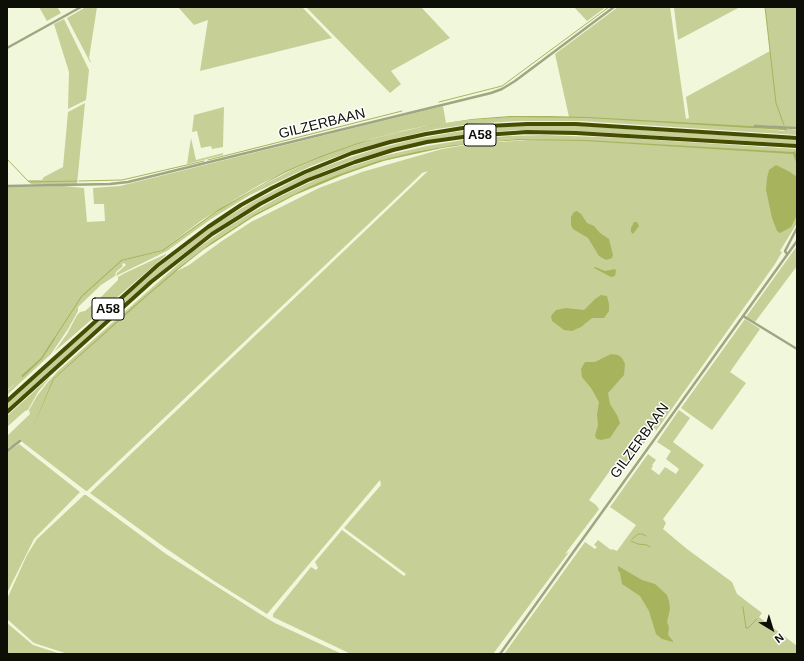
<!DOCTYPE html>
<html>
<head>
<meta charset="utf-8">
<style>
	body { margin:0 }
	#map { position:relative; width:804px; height:661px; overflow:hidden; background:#f1f7db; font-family:Arial,sans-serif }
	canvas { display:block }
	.frame { position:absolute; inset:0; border:8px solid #0d0e06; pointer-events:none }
	.north { position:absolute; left:752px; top:609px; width:40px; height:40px; -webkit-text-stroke:3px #fff; paint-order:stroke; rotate:142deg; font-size:11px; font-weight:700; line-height:16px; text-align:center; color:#0d0e06 }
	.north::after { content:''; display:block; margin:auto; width:14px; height:18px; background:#0d0e06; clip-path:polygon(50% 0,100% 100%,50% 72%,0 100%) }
</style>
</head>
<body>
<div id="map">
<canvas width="804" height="661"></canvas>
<div class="frame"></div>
<div class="north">N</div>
</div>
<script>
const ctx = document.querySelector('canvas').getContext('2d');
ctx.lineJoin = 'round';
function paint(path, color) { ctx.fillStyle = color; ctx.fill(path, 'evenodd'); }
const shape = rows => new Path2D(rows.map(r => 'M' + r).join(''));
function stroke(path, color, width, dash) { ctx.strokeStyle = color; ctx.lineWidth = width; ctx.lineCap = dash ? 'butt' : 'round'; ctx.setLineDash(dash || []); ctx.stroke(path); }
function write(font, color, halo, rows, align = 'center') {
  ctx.font = font + ' Arial,sans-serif'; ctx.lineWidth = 3; ctx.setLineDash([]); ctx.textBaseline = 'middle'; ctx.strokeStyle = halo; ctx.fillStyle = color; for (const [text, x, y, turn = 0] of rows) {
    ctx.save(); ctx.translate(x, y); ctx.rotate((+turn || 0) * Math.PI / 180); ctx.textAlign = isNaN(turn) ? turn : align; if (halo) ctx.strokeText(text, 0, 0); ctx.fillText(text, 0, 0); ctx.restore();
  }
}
const green = shape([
	[39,7,57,7,61,13,47,21],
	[86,7,97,7,89,58,91,62,90,62,67,18],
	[178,7,302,7,332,38,200,71,208,20,194,25],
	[306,7,421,7,450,38,391,71,401,84,390,93],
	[574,7,606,7,587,21],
	[618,7,670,7,686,119,689,118,686,97,770,51,765,7,797,7,797,127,754,125,754,128,787,131,786,128,797,130,797,135,581,121,518,121,472,124,436,129,401,137,357,149,311,166,250,195,211,219,167,251,116,276,117,273,126,265,124,263,122,264,123,266,116,272,115,276,101,285,78,307,78,311,68,329,51,354,7,395,7,391,16,383,7,390,7,187,64,186,84,188,87,222,105,221,104,204,94,204,93,188,120,186,443,106,446,123,435,125,470,120,509,117,569,117,555,54],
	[432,125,395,133,355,145,324,156,292,170,252,191,223,208,163,251,122,261,82,297,55,339,54,338,81,296,120,261,162,250,202,220,234,200,261,184,308,162,371,139,406,130],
	[675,7,740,7,678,40,674,8],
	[64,19,89,70,86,100,68,109,69,72,54,24],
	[85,103,77,184,31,184,28,180,42,180,44,177,63,167,68,112],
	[224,107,223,147,212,149,211,146,201,148,197,131,192,132,194,115],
	[513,126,581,126,797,140,797,144,597,132,516,130,471,134,435,139,391,149,356,159,322,172,280,191,241,213,210,233,179,257,144,286,7,409,7,403,103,316,164,263,215,224,254,201,310,172,351,157,376,149,411,140,455,132],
	[544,135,624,138,797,149,797,223,780,251,782,252,775,264,656,431,655,428,624,471,614,465,589,500,596,505,599,509,597,512,565,554,569,552,493,654,351,654,273,617,273,614,311,567,316,570,318,568,315,562,342,530,404,576,406,574,344,528,381,485,380,480,267,614,214,581,164,547,90,493,428,171,422,173,417,178,87,491,86,491,21,441,10,449,11,446,7,449,7,436,30,414,29,410,37,396,47,383,58,371,192,252,228,227,251,213,283,195,319,178,343,169,383,156,427,146,463,140,508,136],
	[517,139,542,139,472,144,442,149,362,172,319,188,251,222,222,241,189,265,173,273,127,313,178,268,212,242,255,214,306,188,356,169,419,151,454,145],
	[191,138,196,160,223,153,223,155,187,164],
	[797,246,797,266,755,322,746,317],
	[166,254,166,255,54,352,67,334,77,315,80,312,85,311,100,298,118,280,118,277,125,273],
	[745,319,760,329,730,372,746,383,712,430,681,408],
	[51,376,38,392,28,410,25,411,7,427,7,416],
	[679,410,690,418,673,442,704,465,663,519,666,523,663,529,687,549,732,582,737,594,762,613,759,617,797,646,797,654,504,654,585,542,595,549,597,547,594,545,598,540,611,550,612,549,617,551,636,525,610,507,648,454,656,460,652,465,653,466,651,469,659,475,665,467,676,474,679,469,666,459,671,451,657,442],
	[19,444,80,492,34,539,7,593,7,452],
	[84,495,86,495,166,554,260,614,275,623,342,654,68,654,34,643,7,619,7,599,27,555,37,539],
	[7,623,33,645,61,654,7,654]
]);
const water = shape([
	[510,116,549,116,588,117,786,128,787,130,797,130,787,130,786,131,784,130,588,118,513,117,470,120,434,125,395,133,355,145,324,156,286,172,252,191,217,212,163,251,122,261,82,297,42,359,23,377,21,376,41,358,81,296,121,260,162,250,219,209,286,171,321,156,358,143,395,133,433,125,472,119],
	[517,139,586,140,775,151,793,152,795,151,797,157,797,165,793,154,585,141,521,140,475,143,442,148,383,161,343,175,295,195,253,217,203,250,179,269,147,296,54,379,34,425,7,450,34,425,53,379,135,305,178,268,212,242,255,214,306,188,332,177,378,161,419,151,454,145],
	[776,165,790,172,797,177,797,215,791,227,780,233,777,231,772,218,766,190,767,178,769,170],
	[577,211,581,214,587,223,594,226,600,233,609,239,613,255,612,258,606,260,599,256,588,238,573,229,571,225,571,217,574,212],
	[634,222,637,222,639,226,633,234,631,232,631,228],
	[595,267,605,271,615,269,616,271,615,276,611,277,594,268],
	[601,295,607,296,609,304,609,311,604,318,592,318,581,327,572,331,564,330,552,321,551,316,556,310,566,308,584,310,595,299],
	[611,354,618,355,622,358,625,364,624,375,608,393,610,404,617,415,620,423,610,438,601,440,597,439,595,436,598,425,597,415,599,402,591,388,582,377,581,369,585,362,595,362],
	[618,566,642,580,655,584,667,595,669,601,670,609,667,622,669,627,668,635,673,641,673,642,662,639,656,634,649,611,640,596,622,584,620,573,618,570]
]);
const stream = shape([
	[765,7,776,103,784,125],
	[439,102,502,86,609,7],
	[7,159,29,182,77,181],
	[208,160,402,111],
	[79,181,122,180,204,161],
	[632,539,638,534,642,534,646,536],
	[631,541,638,544,647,545,650,547],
	[743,607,746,628,748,628,757,619]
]);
const minor = shape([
	[7,48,81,7],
	[755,126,797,128],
	[7,186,110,184,128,182,491,93,502,89,515,81,614,7],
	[787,254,785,251,797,228],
	[743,316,797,349],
	[7,451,20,441],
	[500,654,797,241]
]);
const highway = shape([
	[7,401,158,265,208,227,241,205,272,188,305,172,352,153,390,142,426,134,469,127,527,124,576,124,797,138],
	[7,412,151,282,212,234,260,204,281,193,308,180,355,162,393,150,427,142,470,136,527,132,576,133,797,146]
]);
const shields = [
	[480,135,32],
	[108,309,32]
];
const shieldNames = [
	["A58",480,135],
	["A58",108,309]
];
const streetNames = [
	["GILZERBAAN",322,124,-14],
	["GILZERBAAN",640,441,-54]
];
paint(green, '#c5cf96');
paint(water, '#a7b45d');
stroke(stream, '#a7b45d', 1);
stroke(minor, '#a0a682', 2.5);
stroke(highway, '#464d03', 4);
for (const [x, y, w] of shields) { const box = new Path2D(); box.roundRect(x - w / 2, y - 11, w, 22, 3); ctx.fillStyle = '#fff'; ctx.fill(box); stroke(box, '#0d0e06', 1); }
write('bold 13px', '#0d0e06', null, shieldNames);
write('14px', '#0d0e06', '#fff', streetNames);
</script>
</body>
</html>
